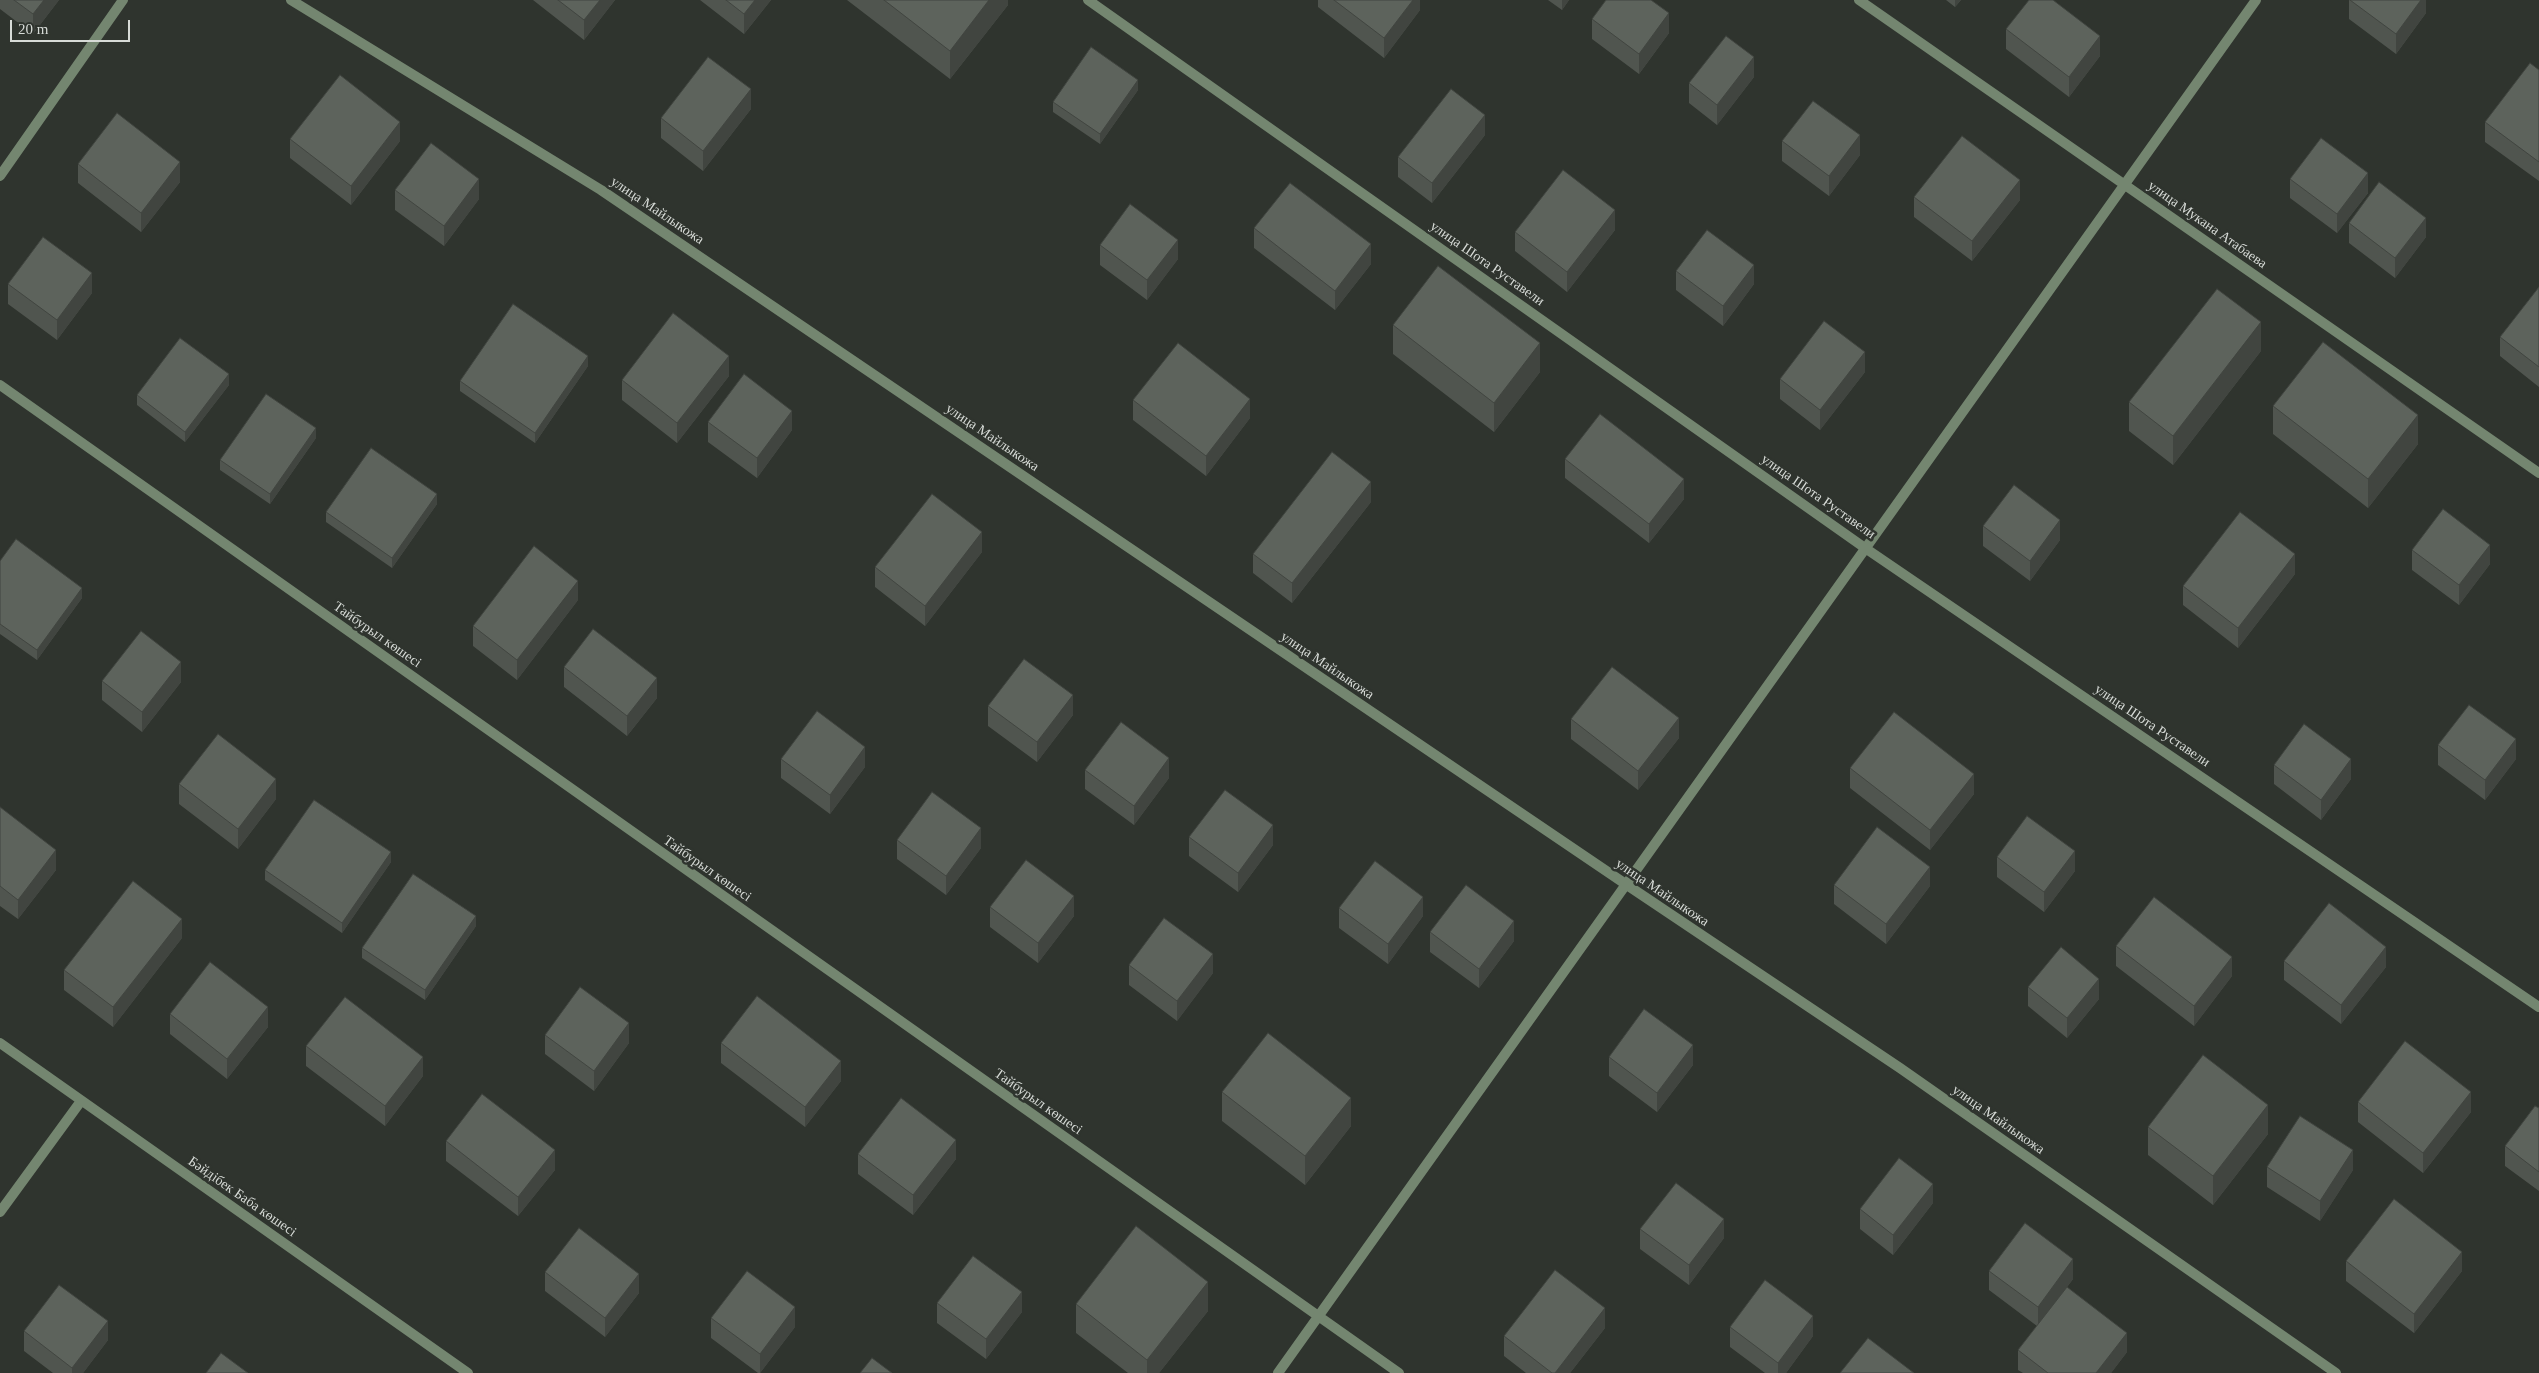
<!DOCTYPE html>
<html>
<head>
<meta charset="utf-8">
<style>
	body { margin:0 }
	#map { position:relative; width:2539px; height:1373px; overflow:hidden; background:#2f342e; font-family:Georgia,serif }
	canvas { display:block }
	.scale { position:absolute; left:10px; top:20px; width:120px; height:22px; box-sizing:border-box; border:2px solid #d7dbd7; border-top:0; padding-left:6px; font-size:15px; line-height:18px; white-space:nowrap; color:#d7dbd7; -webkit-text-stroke:4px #2f342e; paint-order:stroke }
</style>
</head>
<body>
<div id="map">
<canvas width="2539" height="1373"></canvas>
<div class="scale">20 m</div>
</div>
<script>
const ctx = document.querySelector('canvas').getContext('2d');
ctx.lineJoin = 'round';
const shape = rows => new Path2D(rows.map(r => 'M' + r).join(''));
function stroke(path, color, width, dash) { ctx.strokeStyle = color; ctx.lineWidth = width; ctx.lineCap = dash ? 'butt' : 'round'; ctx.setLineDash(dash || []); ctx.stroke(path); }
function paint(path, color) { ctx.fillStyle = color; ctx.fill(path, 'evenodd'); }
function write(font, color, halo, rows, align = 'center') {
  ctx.font = font + ' Georgia,serif'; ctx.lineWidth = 5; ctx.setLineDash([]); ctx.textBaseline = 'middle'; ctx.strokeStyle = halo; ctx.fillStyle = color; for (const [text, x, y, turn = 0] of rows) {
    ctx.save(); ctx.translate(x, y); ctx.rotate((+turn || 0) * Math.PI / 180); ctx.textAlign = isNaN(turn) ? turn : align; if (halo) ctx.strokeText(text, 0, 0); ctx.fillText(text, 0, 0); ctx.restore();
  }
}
const lane = shape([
	[0,176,123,0],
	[0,1212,81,1101]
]);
const street = shape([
	[291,0,601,190,1627,885,1900,1068,2336,1373],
	[1088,0,1865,548,2539,1007],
	[1859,0,2539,473],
	[0,385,1399,1373],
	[0,1043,468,1373],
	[1278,1373,2256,0]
]);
const wall = shape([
	[0,0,59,0,33,34,0,9],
	[533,0,615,0,584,40],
	[700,0,771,0,744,34],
	[847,0,1008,0,1008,5,950,79],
	[1318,0,1420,0,1420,10,1384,58,1318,7],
	[1548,0,1569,0,1562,10],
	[1946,0,1961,0,1955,7],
	[2349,0,2426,0,2426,13,2396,54,2349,19],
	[1592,19,1669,33,1639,74,1592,39],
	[2006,29,2100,56,2069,97,2006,49],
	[2539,70,2539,181,2485,142,2485,122],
	[1754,77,1717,125,1689,103,1689,83],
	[1138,90,1100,144,1053,112,1053,102],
	[751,109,703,171,661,138,661,118],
	[1485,135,1432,203,1398,177,1398,157],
	[290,139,400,141,351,205,290,158],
	[1782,141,1860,155,1829,196,1782,161],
	[78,164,180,182,141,232,78,183],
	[2290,179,2368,193,2337,233,2290,198],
	[395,190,479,199,444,246,395,210],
	[1914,197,2020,200,1972,261,1914,217],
	[2349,223,2426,237,2395,278,2349,243],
	[1254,228,1371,264,1335,310,1254,248],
	[1615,230,1567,292,1515,251,1515,232],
	[1100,245,1178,259,1147,300,1100,265],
	[1676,271,1754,284,1723,326,1676,290],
	[8,284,92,293,57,340,8,304],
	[2539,287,2539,387,2500,356,2500,337],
	[1393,325,1540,372,1494,432,1393,354],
	[2261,351,2173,465,2129,431,2129,402],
	[588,366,535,443,460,391,460,381],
	[1865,372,1820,430,1780,399,1780,379],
	[729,376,677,443,622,400,622,380],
	[229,385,185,442,137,405,137,395],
	[1133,400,1250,418,1206,476,1133,420],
	[2273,406,2418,444,2368,508,2273,434],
	[708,422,792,430,757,478,708,442],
	[316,438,270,504,220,470,220,460],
	[1565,459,1684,499,1649,543,1565,478],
	[1371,502,1292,603,1253,573,1253,554],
	[437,504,392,568,326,522,326,512],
	[1983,526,2060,540,2030,581,1983,546],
	[2412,550,2490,564,2459,605,2412,570],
	[982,552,925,626,875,587,875,567],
	[0,561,82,598,37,660,0,634],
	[2295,574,2238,648,2183,605,2183,586],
	[578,600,517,680,473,646,473,626],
	[564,667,657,698,627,736,564,687],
	[102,681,181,682,142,732,102,700],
	[988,706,1073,715,1037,762,988,726],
	[1571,719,1679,738,1638,790,1571,739],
	[2438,745,2516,759,2485,800,2438,765],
	[781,759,865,767,830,814,781,778],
	[2274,765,2351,779,2321,820,2274,784],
	[1850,768,1974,794,1930,850,1850,788],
	[1085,770,1169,778,1134,825,1085,789],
	[179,784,276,799,238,849,179,804],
	[0,807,56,870,18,919,0,906],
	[1189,837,1273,845,1238,892,1189,856],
	[897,840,981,848,946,895,897,859],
	[1997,857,2075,871,2044,912,1997,877],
	[391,862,342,933,265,880,265,870],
	[1834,885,1930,886,1886,944,1834,904],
	[990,907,1074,916,1038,963,990,927],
	[1339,908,1423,916,1388,964,1339,928],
	[476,926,425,1000,362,958,362,948],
	[1430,932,1514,941,1479,988,1430,952],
	[182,938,113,1027,64,990,64,970],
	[2116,946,2232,976,2194,1026,2116,966],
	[2284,961,2386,967,2341,1024,2284,980],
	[1129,965,1213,973,1177,1021,1129,985],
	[2028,987,2099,999,2067,1038,2028,1006],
	[170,1014,268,1027,227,1079,170,1034],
	[545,1035,629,1043,594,1091,545,1054],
	[721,1043,841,1081,805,1127,721,1063],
	[306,1046,423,1076,385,1126,306,1066],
	[1609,1057,1693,1065,1657,1112,1609,1076],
	[1222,1092,1351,1126,1305,1185,1222,1121],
	[2358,1102,2471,1112,2423,1173,2358,1122],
	[2539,1108,2539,1191,2505,1166,2505,1146],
	[2148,1127,2268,1134,2213,1205,2148,1155],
	[446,1141,555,1170,518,1216,446,1161],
	[858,1154,956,1159,913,1215,858,1174],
	[2267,1167,2353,1170,2320,1221,2267,1187],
	[1933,1203,1893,1255,1860,1229,1860,1209],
	[1640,1229,1724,1238,1689,1285,1640,1249],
	[2346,1261,2462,1271,2414,1333,2346,1281],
	[1989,1271,2073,1279,2067,1287,2127,1352,2111,1373,2023,1373,2018,1370,2018,1350,2037,1326,1989,1290],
	[545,1272,639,1293,605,1337,545,1291],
	[937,1303,1022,1312,986,1359,937,1323],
	[1076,1304,1208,1311,1159,1373,1128,1373,1076,1333],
	[711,1318,795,1327,760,1373,758,1373,711,1338],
	[1730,1327,1813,1336,1786,1373,1765,1373,1730,1347],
	[1605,1328,1570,1373,1526,1373,1504,1356,1504,1336],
	[24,1331,108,1340,83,1373,53,1373,24,1351]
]);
const shadedWall = shape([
	[44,0,59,0,33,34,33,14],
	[600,0,615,0,584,40,584,20],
	[755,0,771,0,744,34,744,14],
	[989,0,1008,0,1008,5,950,79,950,51],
	[1413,0,1420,0,1420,10,1384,58,1384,38],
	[1562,0,1569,0,1562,10],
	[1955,0,1961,0,1955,7],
	[2421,0,2426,0,2426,13,2396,54,2396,34],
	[1669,13,1669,33,1639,74,1639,54],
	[2100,36,2100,56,2069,97,2069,77],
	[1754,57,1754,77,1717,125,1717,105],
	[1138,80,1138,90,1100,144,1100,134],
	[751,89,751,109,703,171,703,151],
	[1485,115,1485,135,1432,203,1432,183],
	[400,122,400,141,351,205,351,186],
	[1860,135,1860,155,1829,196,1829,176],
	[180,162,180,182,141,232,141,213],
	[2368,173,2368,193,2337,233,2337,214],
	[479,179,479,199,444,246,444,226],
	[2020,180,2020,200,1972,261,1972,241],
	[1615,210,1615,230,1567,292,1567,272],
	[2426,218,2426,237,2395,278,2395,258],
	[1178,240,1178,259,1147,300,1147,280],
	[1371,244,1371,264,1335,310,1335,291],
	[1754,265,1754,284,1723,326,1723,306],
	[92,273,92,293,57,340,57,320],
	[2261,322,2261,351,2173,465,2173,436],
	[1540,343,1540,372,1494,432,1494,403],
	[1865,352,1865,372,1820,430,1820,410],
	[588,356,588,366,535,443,535,433],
	[729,356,729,376,677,443,677,423],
	[229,374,229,385,185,442,185,432],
	[1250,399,1250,418,1206,476,1206,456],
	[792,411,792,430,757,478,757,458],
	[2418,415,2418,444,2368,508,2368,479],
	[316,428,316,438,270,504,270,494],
	[1684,479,1684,499,1649,543,1649,524],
	[1371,482,1371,502,1292,603,1292,583],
	[437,494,437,504,392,568,392,558],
	[2060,520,2060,540,2030,581,2030,561],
	[982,532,982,552,925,626,925,606],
	[2490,545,2490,564,2459,605,2459,585],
	[2295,554,2295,574,2238,648,2238,628],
	[578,581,578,600,517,680,517,660],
	[82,588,82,598,37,660,37,650],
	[181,662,181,682,142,732,142,712],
	[657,678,657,698,627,736,627,716],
	[1073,695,1073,715,1037,762,1037,742],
	[1679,718,1679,738,1638,790,1638,771],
	[2516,739,2516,759,2485,800,2485,780],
	[865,747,865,767,830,814,830,795],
	[1169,758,1169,778,1134,825,1134,806],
	[2351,759,2351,779,2321,820,2321,800],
	[1974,774,1974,794,1930,850,1930,830],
	[276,779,276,799,238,849,238,829],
	[1273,825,1273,845,1238,892,1238,873],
	[981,828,981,848,946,895,946,876],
	[56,850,56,870,18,919,18,900],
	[2075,851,2075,871,2044,912,2044,892],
	[391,852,391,862,342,933,342,923],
	[1930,867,1930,886,1886,944,1886,924],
	[1074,896,1074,916,1038,963,1038,943],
	[1423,897,1423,916,1388,964,1388,944],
	[476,916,476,926,425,1000,425,990],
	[182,919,182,938,113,1027,113,1007],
	[1514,921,1514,941,1479,988,1479,969],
	[2386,947,2386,967,2341,1024,2341,1005],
	[1213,954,1213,973,1177,1021,1177,1001],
	[2232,957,2232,976,2194,1026,2194,1006],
	[2099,979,2099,999,2067,1038,2067,1018],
	[268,1007,268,1027,227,1079,227,1059],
	[629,1023,629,1043,594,1091,594,1071],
	[1693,1045,1693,1065,1657,1112,1657,1093],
	[423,1057,423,1076,385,1126,385,1106],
	[841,1061,841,1081,805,1127,805,1107],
	[2471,1092,2471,1112,2423,1173,2423,1153],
	[1351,1098,1351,1126,1305,1185,1305,1156],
	[2268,1105,2268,1134,2213,1205,2213,1176],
	[956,1140,956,1159,913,1215,913,1195],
	[555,1150,555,1170,518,1216,518,1197],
	[2353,1150,2353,1170,2320,1221,2320,1201],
	[1933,1184,1933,1203,1893,1255,1893,1235],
	[1724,1219,1724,1238,1689,1285,1689,1265],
	[2462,1252,2462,1271,2414,1333,2414,1314],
	[2073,1259,2073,1279,2038,1326,2038,1307],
	[639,1274,639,1293,605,1337,605,1318],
	[1208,1282,1208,1311,1159,1373,1147,1373,1147,1360],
	[1022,1292,1022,1312,986,1359,986,1339],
	[795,1307,795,1327,760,1373,760,1354],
	[1605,1308,1605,1328,1570,1373,1555,1373],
	[1813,1316,1813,1336,1786,1373,1778,1373,1778,1363],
	[108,1321,108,1340,83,1373,72,1373,72,1368],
	[2127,1333,2127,1352,2111,1373,2096,1373]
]);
const building = shape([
	[14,0,44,0,33,14,14,0],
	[558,0,600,0,584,20,558,0],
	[726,0,755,0,744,14,726,0],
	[884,0,989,0,950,51,884,0],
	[1334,0,1413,0,1384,38,1334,0],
	[1606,0,1651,0,1669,13,1639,54,1592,19,1606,0],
	[2029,0,2053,0,2100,36,2069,77,2006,29,2029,0],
	[2350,0,2421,0,2396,34,2350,0],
	[1726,36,1754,57,1717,105,1689,83,1726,36],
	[1091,47,1138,80,1100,134,1053,102,1091,47],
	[708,57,751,89,703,151,661,118,708,57],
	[2530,63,2539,70,2539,162,2485,122,2530,63],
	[340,75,400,122,351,186,290,139,340,75],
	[1451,89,1485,115,1432,183,1398,157,1451,89],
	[1813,101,1860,135,1829,176,1782,141,1813,101],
	[117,113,180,162,141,213,78,164,117,113],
	[1962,136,2020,180,1972,241,1914,197,1962,136],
	[2321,138,2368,173,2337,214,2290,179,2321,138],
	[431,143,479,179,444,226,395,190,431,143],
	[1563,170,1615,210,1567,272,1515,232,1563,170],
	[2379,182,2426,218,2395,258,2349,223,2379,182],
	[1290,183,1371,244,1335,291,1254,228,1290,183],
	[1130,204,1178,240,1147,280,1100,245,1130,204],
	[1707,230,1754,265,1723,306,1676,271,1707,230],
	[43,237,92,273,57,320,8,284,43,237],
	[1438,266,1540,343,1494,403,1393,325,1438,266],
	[2539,287,2539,367,2500,337,2539,287],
	[2217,289,2261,322,2173,436,2129,402,2217,289],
	[513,304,588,356,535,433,460,381,513,304],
	[673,313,729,356,677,423,622,380,673,313],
	[1824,321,1865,352,1820,410,1780,379,1824,321],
	[180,338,229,374,185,432,137,395,180,338],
	[2323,342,2418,415,2368,479,2273,406,2323,342],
	[1178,343,1250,399,1206,456,1133,400,1178,343],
	[744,374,792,411,757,458,708,422,744,374],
	[266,394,316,428,270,494,220,460,266,394],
	[1600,414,1684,479,1649,524,1565,459,1600,414],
	[371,448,437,494,392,558,326,512,371,448],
	[1332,452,1371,482,1292,583,1253,554,1332,452],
	[2014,485,2060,520,2030,561,1983,526,2014,485],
	[932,494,982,532,925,606,875,567,932,494],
	[2443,509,2490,545,2459,585,2412,550,2443,509],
	[2240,512,2295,554,2238,628,2183,586,2240,512],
	[16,539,82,588,37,650,0,624,0,561,16,539],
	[534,546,578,581,517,660,473,626,534,546],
	[593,629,657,678,627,716,564,667,593,629],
	[141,631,181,662,142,712,102,681,141,631],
	[1024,659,1073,695,1037,742,988,706,1024,659],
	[1612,667,1679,718,1638,771,1571,719,1612,667],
	[2469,705,2516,739,2485,780,2438,745,2469,705],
	[817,711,865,747,830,795,781,759,817,711],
	[1894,712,1974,774,1930,830,1850,768,1894,712],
	[1121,722,1169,758,1134,806,1085,770,1121,722],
	[2304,724,2351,759,2321,800,2274,765,2304,724],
	[218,734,276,779,238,829,179,784,218,734],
	[1225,790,1273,825,1238,873,1189,837,1225,790],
	[932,792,981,828,946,876,897,840,932,792],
	[314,800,391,852,342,923,265,870,314,800],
	[0,807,56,850,18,900,0,886,0,807],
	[2027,816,2075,851,2044,892,1997,857,2027,816],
	[1877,827,1930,867,1886,924,1834,885,1877,827],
	[1026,860,1074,896,1038,943,990,907,1026,860],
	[1375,861,1423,897,1388,944,1339,908,1375,861],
	[413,874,476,916,425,990,362,948,413,874],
	[133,881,182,919,113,1007,64,970,133,881],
	[1466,885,1514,921,1479,969,1430,932,1466,885],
	[2154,897,2232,957,2194,1006,2116,946,2154,897],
	[2329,903,2386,947,2341,1005,2284,961,2329,903],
	[1164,918,1213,954,1177,1001,1129,965,1164,918],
	[2061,947,2099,979,2067,1018,2028,987,2061,947],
	[210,962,268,1007,227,1059,170,1014,210,962],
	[580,987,629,1023,594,1071,545,1035,580,987],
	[757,996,841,1061,805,1107,721,1043,757,996],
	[345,997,423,1057,385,1106,306,1046,345,997],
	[1644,1009,1693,1045,1657,1093,1609,1057,1644,1009],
	[1268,1033,1351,1098,1305,1156,1222,1092,1268,1033],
	[2405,1041,2471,1092,2423,1153,2358,1102,2405,1041],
	[2203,1055,2268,1105,2213,1176,2148,1127,2203,1055],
	[482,1094,555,1150,518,1197,446,1141,482,1094],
	[901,1098,956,1140,913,1195,858,1154,901,1098],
	[2535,1106,2539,1108,2539,1172,2505,1146,2535,1106],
	[2300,1116,2353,1150,2320,1201,2267,1167,2300,1116],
	[1899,1158,1933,1184,1893,1235,1860,1209,1899,1158],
	[1676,1183,1724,1219,1689,1265,1640,1229,1676,1183],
	[2394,1199,2462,1252,2414,1314,2346,1261,2394,1199],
	[2025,1223,2073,1259,2038,1307,1989,1271,2025,1223],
	[1136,1226,1208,1282,1147,1360,1076,1304,1136,1226],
	[579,1228,639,1274,605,1318,545,1272,579,1228],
	[973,1256,1022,1292,986,1339,937,1303,973,1256],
	[1555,1270,1605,1308,1555,1373,1552,1373,1504,1336,1555,1270],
	[747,1271,795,1307,760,1354,711,1318,747,1271],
	[1765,1280,1813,1316,1778,1363,1730,1327,1765,1280],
	[59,1285,108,1321,72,1368,24,1331,59,1285],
	[2067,1287,2127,1333,2096,1373,2048,1373,2018,1350,2067,1287],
	[1868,1338,1914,1373,1840,1373,1868,1338],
	[221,1353,248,1373,206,1373,221,1353],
	[872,1358,892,1373,860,1373,872,1358]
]);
const streetNames = [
	["улица Майлыкожа",657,211,34],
	["улица Мукана Атабаева",2207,225,35],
	["улица Шота Руставели",1487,264,35],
	["улица Майлыкожа",992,438,34],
	["улица Шота Руставели",1818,497,35],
	["Тайбурыл көшесі",377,635,35],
	["улица Майлыкожа",1327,666,34],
	["улица Шота Руставели",2152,726,34],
	["Тайбурыл көшесі",707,869,35],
	["улица Майлыкожа",1662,893,34],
	["Тайбурыл көшесі",1038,1102,35],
	["улица Майлыкожа",1998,1120,35],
	["Бәйдібек Баба көшесі",242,1197,35]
];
stroke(lane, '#748670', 10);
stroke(street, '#748670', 10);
paint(wall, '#50554f');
paint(shadedWall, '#414540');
paint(building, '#5d635c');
stroke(building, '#414540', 1);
write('14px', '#d7dbd7', '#2f342e', streetNames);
</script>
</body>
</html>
